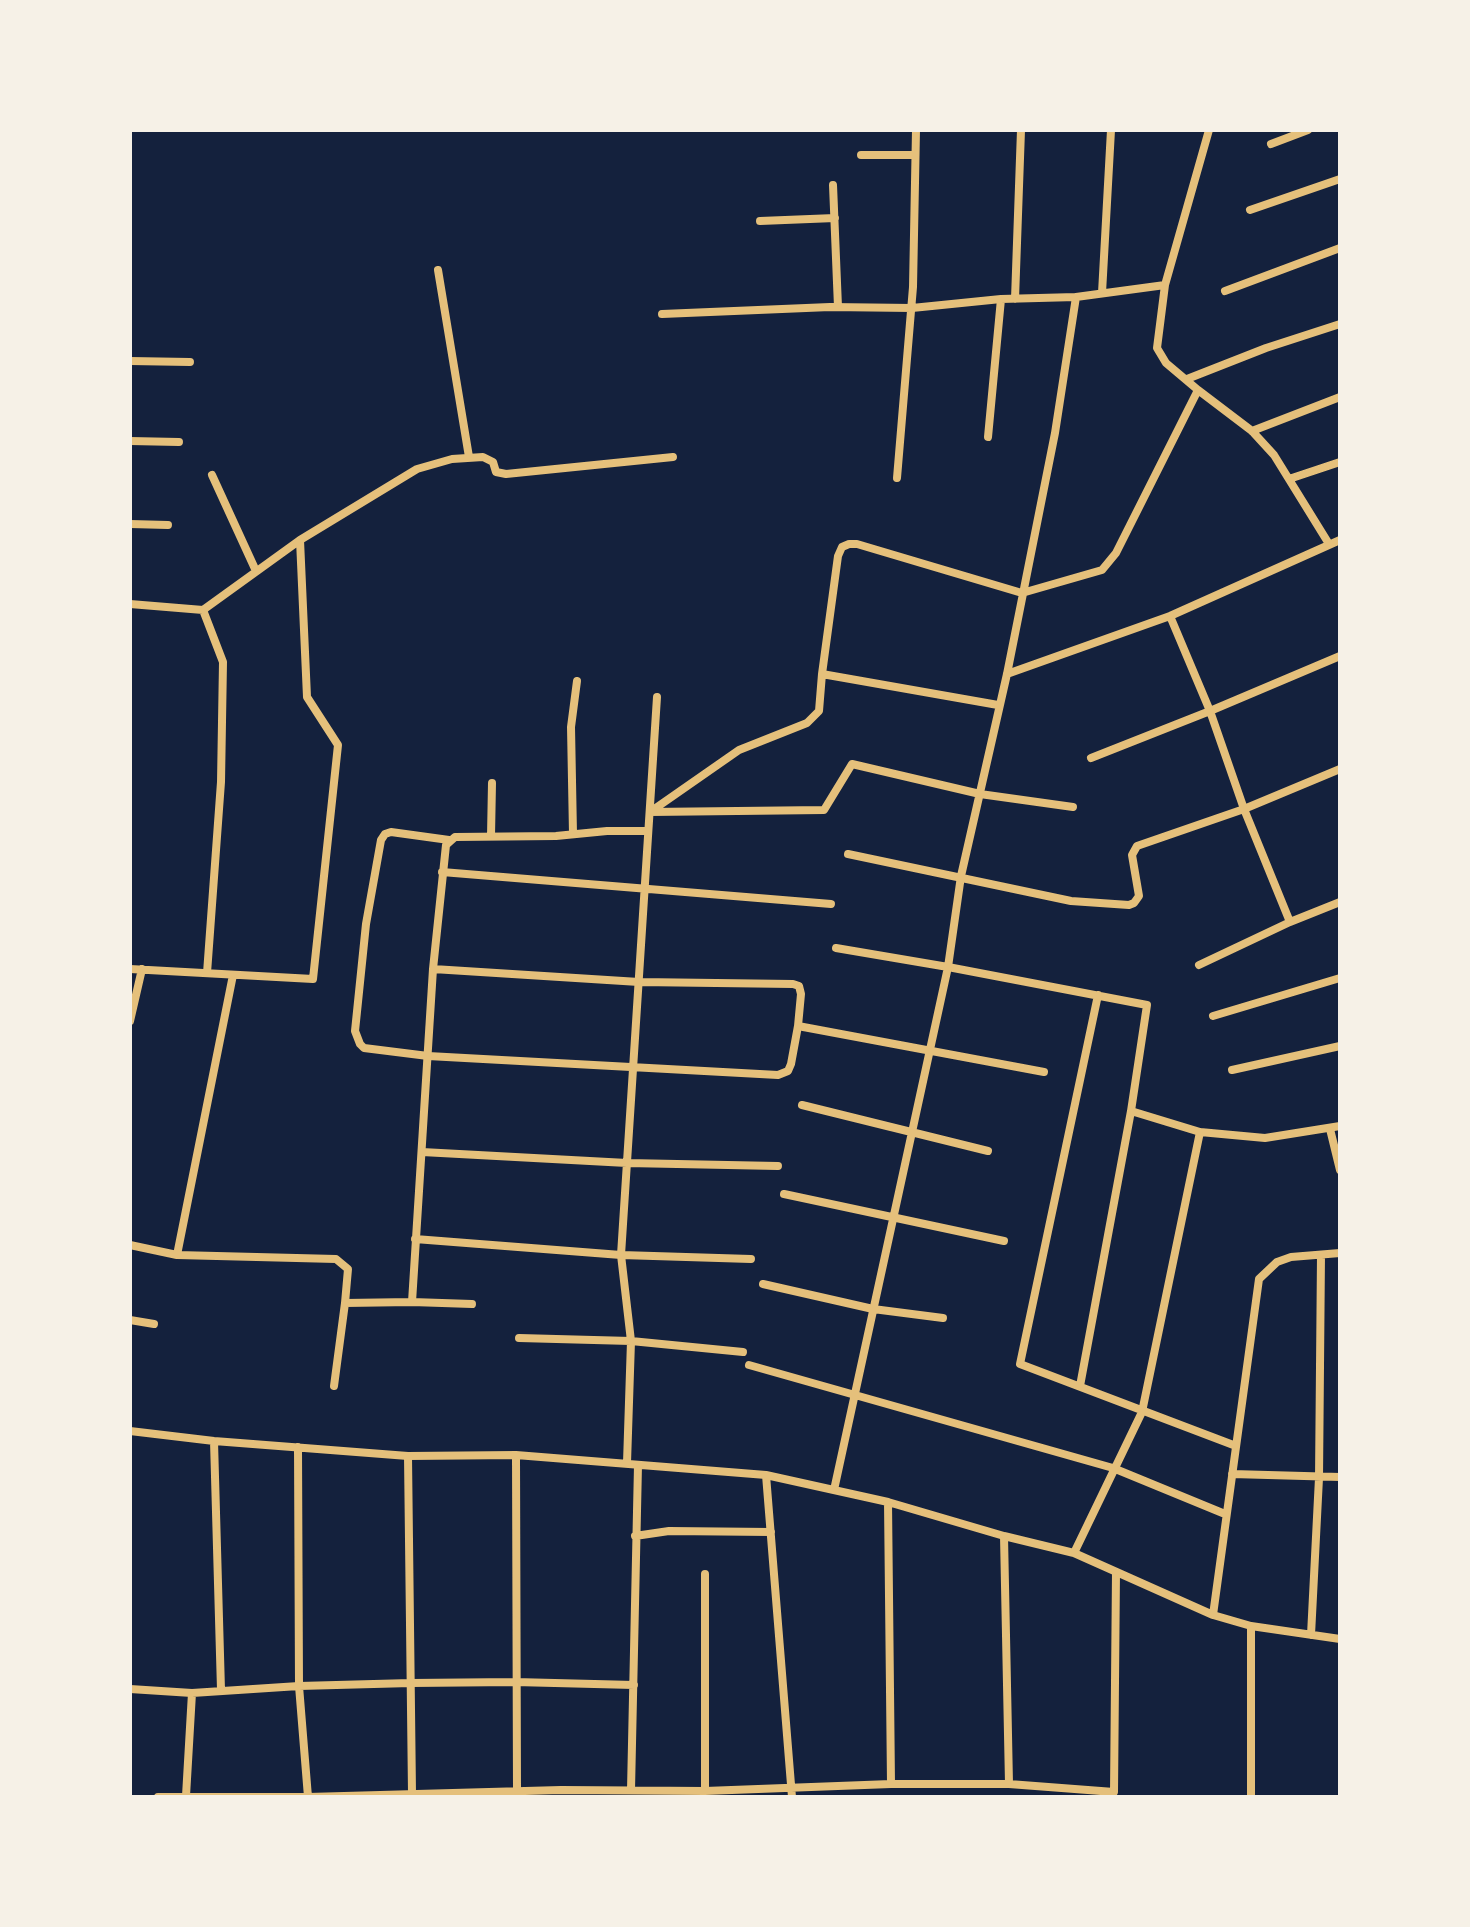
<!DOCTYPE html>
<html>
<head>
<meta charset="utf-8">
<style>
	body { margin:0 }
	#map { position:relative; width:1470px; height:1927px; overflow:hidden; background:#14213d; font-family:Rubik,sans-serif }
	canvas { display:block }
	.frame { position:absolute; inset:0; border:132px solid #f6f1e7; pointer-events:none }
</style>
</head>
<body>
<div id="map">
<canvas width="1470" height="1927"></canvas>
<div class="frame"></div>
</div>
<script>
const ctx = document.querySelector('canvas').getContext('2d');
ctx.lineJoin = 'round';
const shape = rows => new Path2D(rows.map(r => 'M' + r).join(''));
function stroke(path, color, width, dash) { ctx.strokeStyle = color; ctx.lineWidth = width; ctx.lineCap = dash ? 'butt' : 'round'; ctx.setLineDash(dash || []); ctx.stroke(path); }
const minor = shape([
	[1271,144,1308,130],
	[861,155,915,155],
	[833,185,838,307],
	[1250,210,1340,179],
	[760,221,835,218],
	[438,270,469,457],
	[1225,291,1340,248],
	[1102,293,1111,130],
	[1015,299,1021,130],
	[662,314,830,307,912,308,1001,299,1076,297],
	[130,361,190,362],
	[1187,379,1266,348,1340,324],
	[1198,390,1252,431,1274,455,1329,544],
	[1252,431,1340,397],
	[988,437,1001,299],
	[130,441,179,442],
	[212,475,256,571],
	[897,478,913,287,916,130],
	[1289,479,1340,462],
	[130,524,168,525],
	[130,604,203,610,300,540],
	[203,610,223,662,221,782,207,973],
	[1170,616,1210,711,1244,809,1290,922],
	[822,674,838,556,842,547,849,544,857,544,1022,593,1102,570,1116,553,1198,390,1166,363,1157,348,1165,285],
	[1007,674,1170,616,1340,540],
	[1091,758,1210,711,1340,656],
	[650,812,824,810,852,764,980,794,1073,807],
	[650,812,739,750,807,723,819,711,822,674,998,705],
	[573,834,571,727,577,681],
	[491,836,492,783],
	[848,854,1071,901,1129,905,1134,903,1139,896,1132,855,1137,846,1244,809,1340,769],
	[442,872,831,904],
	[836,948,948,967,1147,1005,1131,1111,1080,1386],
	[1199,965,1290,922,1340,902],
	[130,969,313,979,338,745,307,697,300,540,417,469,452,459,483,457,493,462,496,472,506,474,673,457],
	[433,969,639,982,793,984,799,986,801,994,798,1026,791,1064,788,1071,778,1075,428,1056,364,1048,360,1044,355,1031,366,924,381,840,385,834,391,832,449,840],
	[1098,995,1020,1364,1236,1446],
	[1213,1016,1340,978],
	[130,1021,142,969],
	[798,1026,1044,1072],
	[1232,1070,1340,1046],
	[802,1105,988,1151],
	[1131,1111,1200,1132,1265,1138,1340,1126],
	[1330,1129,1340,1170],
	[422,1152,627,1163,778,1166],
	[784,1194,1004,1241],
	[415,1239,621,1255,751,1259],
	[130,1245,177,1255,336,1259,348,1269,345,1303],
	[177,1255,233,975],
	[763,1284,873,1309,943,1318],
	[412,1302,433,969,446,845,455,837,556,836,607,831,648,831],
	[130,1320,154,1324],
	[519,1338,631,1341,743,1352],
	[749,1365,1113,1468,1225,1514],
	[334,1386,345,1303,412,1302,472,1304],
	[130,1431,214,1441,408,1456,516,1455,766,1475,888,1502,1004,1536,1074,1553,1213,1615,1251,1626,1340,1639],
	[214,1441,221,1690],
	[298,1447,299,1686,308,1797],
	[516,1455,517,1791],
	[408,1456,412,1793],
	[627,1463,631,1341,621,1255,657,697],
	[1232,1474,1340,1477],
	[766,1475,792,1797],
	[834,1490,948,967,961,876,1007,674,1055,433,1076,297,1165,285,1209,130],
	[888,1502,891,1784],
	[635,1536,669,1531,771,1532],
	[1004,1536,1009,1784],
	[1074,1553,1142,1412,1200,1132],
	[705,1574,705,1797],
	[1213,1615,1259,1279,1277,1262,1291,1257,1340,1253],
	[1251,1626,1251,1797],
	[1311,1635,1319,1478,1321,1255],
	[130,1689,192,1693,299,1686,411,1683,515,1682,634,1685],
	[631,1790,638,1465],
	[186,1796,192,1693],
	[158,1797,308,1797,561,1790,705,1791,891,1784,1009,1784,1114,1792,1116,1572]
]);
stroke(minor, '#e5c07b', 8);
</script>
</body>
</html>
